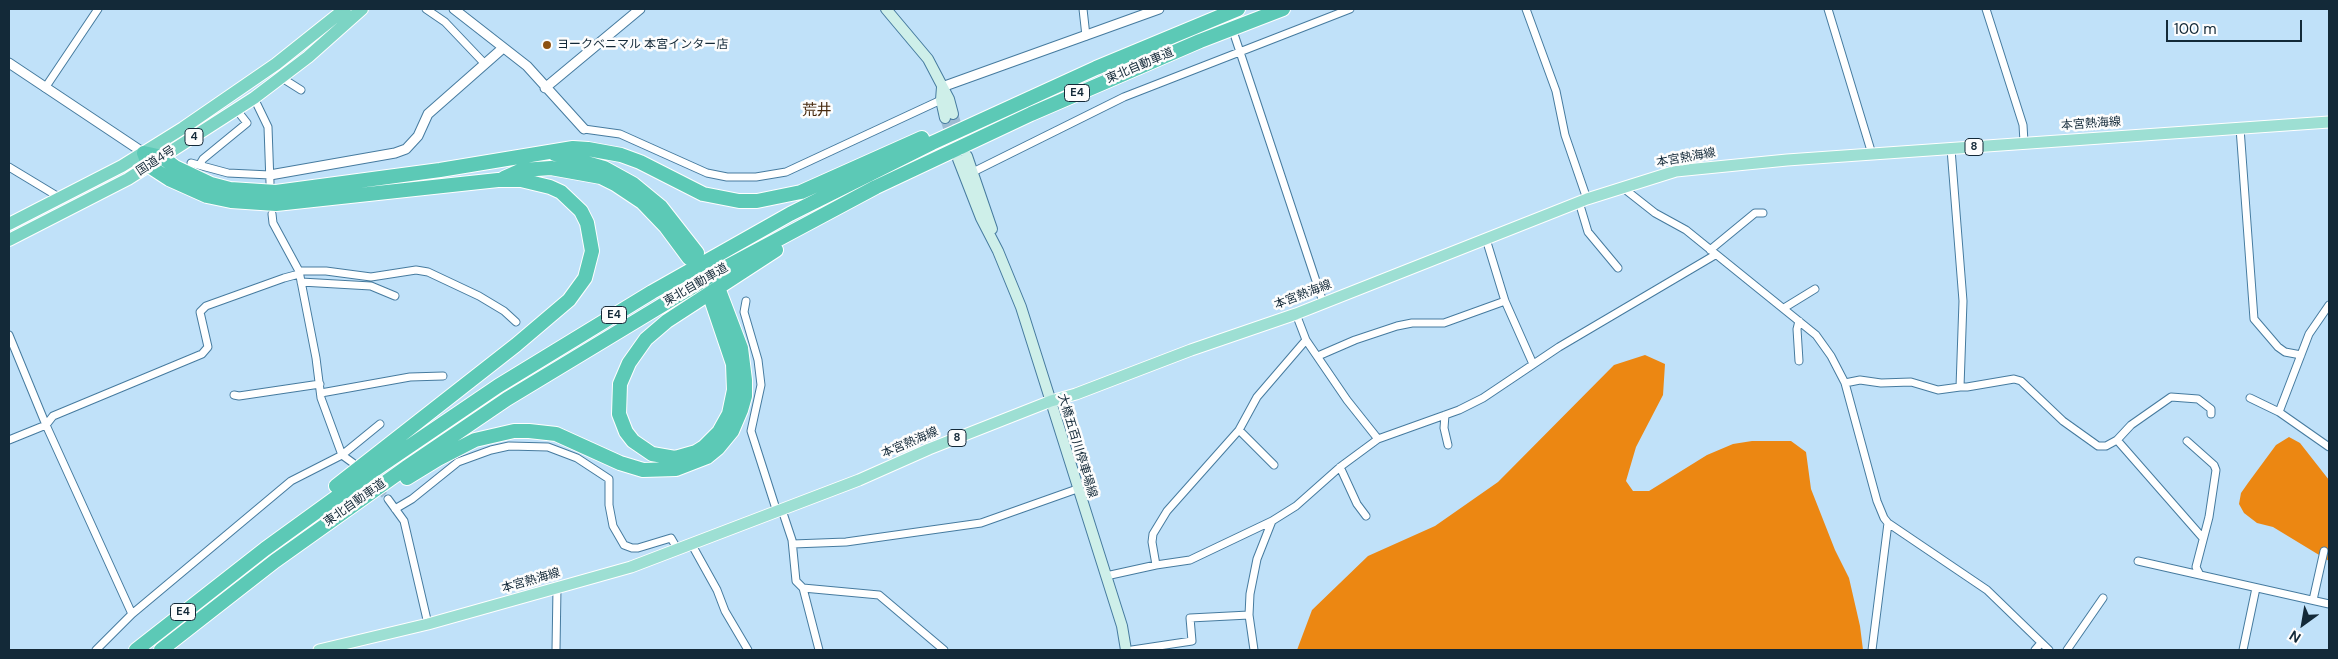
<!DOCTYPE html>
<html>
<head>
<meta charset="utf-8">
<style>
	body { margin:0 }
	#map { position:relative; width:2338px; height:659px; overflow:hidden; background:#c0e1f9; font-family:"DM Sans",sans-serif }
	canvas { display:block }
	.frame { position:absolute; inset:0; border:10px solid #132938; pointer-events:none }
	.north { position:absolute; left:2278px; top:599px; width:50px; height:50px; -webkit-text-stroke:4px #fdfdfd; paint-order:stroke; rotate:212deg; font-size:14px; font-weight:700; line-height:20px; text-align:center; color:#132938 }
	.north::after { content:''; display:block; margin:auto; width:18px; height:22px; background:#132938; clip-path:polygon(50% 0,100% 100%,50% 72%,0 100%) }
	.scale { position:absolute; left:2166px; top:20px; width:136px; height:22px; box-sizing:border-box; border:2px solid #132938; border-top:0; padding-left:6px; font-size:15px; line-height:18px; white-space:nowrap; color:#132938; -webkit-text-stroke:4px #fdfdfd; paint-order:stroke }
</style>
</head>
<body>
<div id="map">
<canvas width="2338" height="659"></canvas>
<div class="frame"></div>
<div class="north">N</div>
<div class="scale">100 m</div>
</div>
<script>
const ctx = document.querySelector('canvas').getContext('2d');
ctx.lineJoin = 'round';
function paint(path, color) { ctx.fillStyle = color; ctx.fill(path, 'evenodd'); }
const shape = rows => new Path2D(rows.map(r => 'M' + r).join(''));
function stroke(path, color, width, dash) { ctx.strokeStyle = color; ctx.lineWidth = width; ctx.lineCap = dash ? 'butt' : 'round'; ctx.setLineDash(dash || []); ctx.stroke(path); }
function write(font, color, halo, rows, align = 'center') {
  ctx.font = font + ' "DM Sans","Noto Sans JP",sans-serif'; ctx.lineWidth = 5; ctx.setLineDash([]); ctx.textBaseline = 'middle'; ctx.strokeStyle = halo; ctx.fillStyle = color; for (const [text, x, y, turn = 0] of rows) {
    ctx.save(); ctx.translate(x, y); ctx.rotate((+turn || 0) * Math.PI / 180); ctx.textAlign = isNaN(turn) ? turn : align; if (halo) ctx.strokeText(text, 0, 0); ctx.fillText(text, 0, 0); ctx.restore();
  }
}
const forest = shape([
	[1645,355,1665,364,1663,395,1636,447,1626,481,1633,491,1649,491,1707,455,1733,444,1752,441,1791,441,1806,452,1811,489,1835,550,1849,578,1860,626,1863,650,1297,650,1312,610,1368,556,1435,526,1498,482,1614,365],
	[2289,437,2300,443,2329,480,2329,561,2273,527,2257,523,2244,513,2239,504,2241,493,2248,483,2276,445]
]);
const minorTunnel = shape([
	[365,475,388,499]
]);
const secondaryTunnel = shape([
	[953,114,965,151],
	[945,118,957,156]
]);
const minor = shape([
	[426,9,445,22,485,64],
	[1083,9,1086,36],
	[1526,9,1556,91,1565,135,1587,199],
	[1828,9,1872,154],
	[1986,9,2023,125,2024,142],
	[1235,37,1323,302],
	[282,78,301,90],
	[45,88,98,9],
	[254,98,268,127,270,183],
	[2240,128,2254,319,2278,347,2285,352,2301,355],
	[584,129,620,134,707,173,727,177,756,177,786,172,941,100],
	[191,163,228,173,270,175],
	[200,164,203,159,247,123,236,109],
	[9,167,62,199],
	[973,172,1124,97,1350,9],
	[1622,187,1655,213,1686,230,1816,335,1831,356,1845,383,1877,501,1884,518,1888,523,1987,590,2049,650],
	[1579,202,1588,232,1618,268],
	[272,214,273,223,299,271,316,358,321,398,342,455,353,463],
	[1486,239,1505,301,1533,364],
	[1710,250,1755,213,1763,213],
	[299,271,326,271,371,277,416,270,428,272,479,296,504,311,516,322],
	[301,282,371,286,395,296],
	[746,301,744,312,758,360,761,385,751,431,777,512],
	[1784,308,1815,289],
	[1296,314,1306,340,1347,400,1378,439],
	[9,335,46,425,132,614],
	[1318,356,1355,340,1397,326,1412,323,1444,323,1505,301],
	[1799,361,1797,329,1799,321],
	[1845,383,1860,380,1881,383,1911,382,1938,390,1960,387,1963,301,1951,149],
	[1960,387,1967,387,2014,379,2021,381,2063,421,2098,446,2106,446,2117,440,2202,537],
	[321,393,410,377,443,376],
	[234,395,239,396,320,384],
	[2250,398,2279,412,2329,447],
	[2279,412,2309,334,2329,305],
	[1445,415,1444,428,1448,445],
	[1239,430,1274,465],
	[9,440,46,425,53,416,202,354,208,347,200,312,206,306,284,278,299,274],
	[2117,440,2131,425,2171,397,2198,399,2211,409,2211,414],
	[2187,441,2214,465,2216,470,2209,517,2196,567,2200,575,2329,604],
	[1340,467,1357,504,1366,516],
	[388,499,404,521,428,624],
	[395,509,412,499,458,462,491,450,509,446,548,447,577,458,609,479,609,505,613,526,624,545,632,548,638,548,671,538,678,550],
	[782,510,792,540,796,581,803,588,819,650],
	[793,544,846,542,981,523,1077,489],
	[692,545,717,590,725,611,748,650],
	[2138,561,2200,575],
	[1156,565,1152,542,1153,534,1167,511,1239,430,1257,397,1306,340],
	[1106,576,1156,565,1190,560,1272,521],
	[803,588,879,595,944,650],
	[2313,600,2324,551],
	[96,650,132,614,291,481,342,455,380,424],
	[556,650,557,588],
	[1132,650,1192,641,1190,618,1249,615],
	[1254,650,1249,615,1250,594,1257,559,1272,521,1296,506,1340,467,1378,439,1459,410,1483,398,1559,347,1715,255],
	[1872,650,1888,523],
	[2035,650,2041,643],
	[2067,650,2103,598],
	[2243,650,2256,588]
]);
const tertiary = shape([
	[454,9,527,66,584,129],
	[9,63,144,153],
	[942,87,1159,9],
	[545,88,640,9],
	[270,175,395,153,406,149,418,136,428,114,503,48]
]);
const secondary = shape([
	[886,9,928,59,949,99,953,114],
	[942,87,941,100,945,118],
	[967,156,992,229],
	[958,159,981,218,998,251,1021,307,1122,626,1126,650]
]);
const primary = shape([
	[319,650,428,624,631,567,859,480,929,449,1051,401,1076,394,1191,350,1296,314,1587,199,1676,171,1787,160,2329,122]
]);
const trunk = shape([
	[9,224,122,166,183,128,276,64,345,9],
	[9,240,128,179,254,98,308,57,362,9]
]);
const motorway = shape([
	[144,153,149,166,169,179,207,196,231,201,276,204,498,180,521,180,550,187,561,192,581,211,587,223,592,251,585,278,569,300,516,345,336,486],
	[144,153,162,157,175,167,211,184,230,189,276,192,440,170,573,148,588,149,621,155,640,162,703,194,739,201,757,201,801,192,922,138],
	[555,154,604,168,633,184,661,207,697,253],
	[504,178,522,170,551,168,601,177,615,184,642,202,666,227,689,258],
	[711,299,733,364,734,390,729,414,719,432,704,447,696,452,675,458,652,454,633,441,626,432,619,414,620,384,629,363,646,339,667,321,776,250],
	[407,478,438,459,475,440,514,431,529,431,556,434,620,463,643,470,676,469,707,457,718,448,732,431,741,410,745,396,745,380,741,348,720,293],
	[136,650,265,549,370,473,498,386,652,292,790,214,932,143,1096,68,1238,9],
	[161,650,275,561,407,467,507,399,717,272,876,187,1031,114,1200,41,1283,9]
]);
const markers = [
	[547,45,5,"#8d5111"]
];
const shields = [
	[1077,93,25],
	[194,137,18],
	[1974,147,18],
	[614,315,25],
	[957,438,18],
	[183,612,25]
];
const shieldNames = [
	["E4",1077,93],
	["4",194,137],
	["8",1974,147],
	["E4",614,315],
	["8",957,438],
	["E4",183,612]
];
const poiNames = [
	["ヨークベニマル 本宮インター店",557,45]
];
const streetNames = [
	["東北自動車道",1140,66,-23],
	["本宮熱海線",2091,124,-4],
	["本宮熱海線",1686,158,-10],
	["国道4号",156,161,-33],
	["東北自動車道",696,285,-30],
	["本宮熱海線",1303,295,-21],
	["本宮熱海線",910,443,-23],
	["大橋五百川停車場線",1077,446,73],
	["東北自動車道",355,503,-35],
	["本宮熱海線",531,581,-16]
];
const quarterNames = [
	["荒井",817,111]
];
paint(forest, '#ec8712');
stroke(minorTunnel, '#9dbcd2', 7, [7, 3.5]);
stroke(secondaryTunnel, '#9dbcd2', 10, [10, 5]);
stroke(minor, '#467b9f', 9);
stroke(tertiary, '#467b9f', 11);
stroke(secondary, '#467b9f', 12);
stroke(primary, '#fff', 13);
stroke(trunk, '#fff', 14);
stroke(motorway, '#fff', 16);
stroke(minor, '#fff', 7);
stroke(tertiary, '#fff', 9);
stroke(secondary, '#ceefe9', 10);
stroke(primary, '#9ddfd3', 11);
stroke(trunk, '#7cd4c4', 12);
stroke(motorway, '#5cc9b6', 14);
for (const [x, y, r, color] of markers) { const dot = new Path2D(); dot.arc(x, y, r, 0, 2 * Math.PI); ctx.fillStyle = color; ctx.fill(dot); stroke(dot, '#fdfdfd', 2); }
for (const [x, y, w] of shields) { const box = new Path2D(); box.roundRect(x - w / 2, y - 8.5, w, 17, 4); ctx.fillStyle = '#fdfdfd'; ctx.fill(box); stroke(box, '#132938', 1); }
write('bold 11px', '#132938', null, shieldNames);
write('12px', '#132938', '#fdfdfd', poiNames, 'left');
write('12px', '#132938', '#fdfdfd', streetNames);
write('15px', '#47290d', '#fdfdfd', quarterNames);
</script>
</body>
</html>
